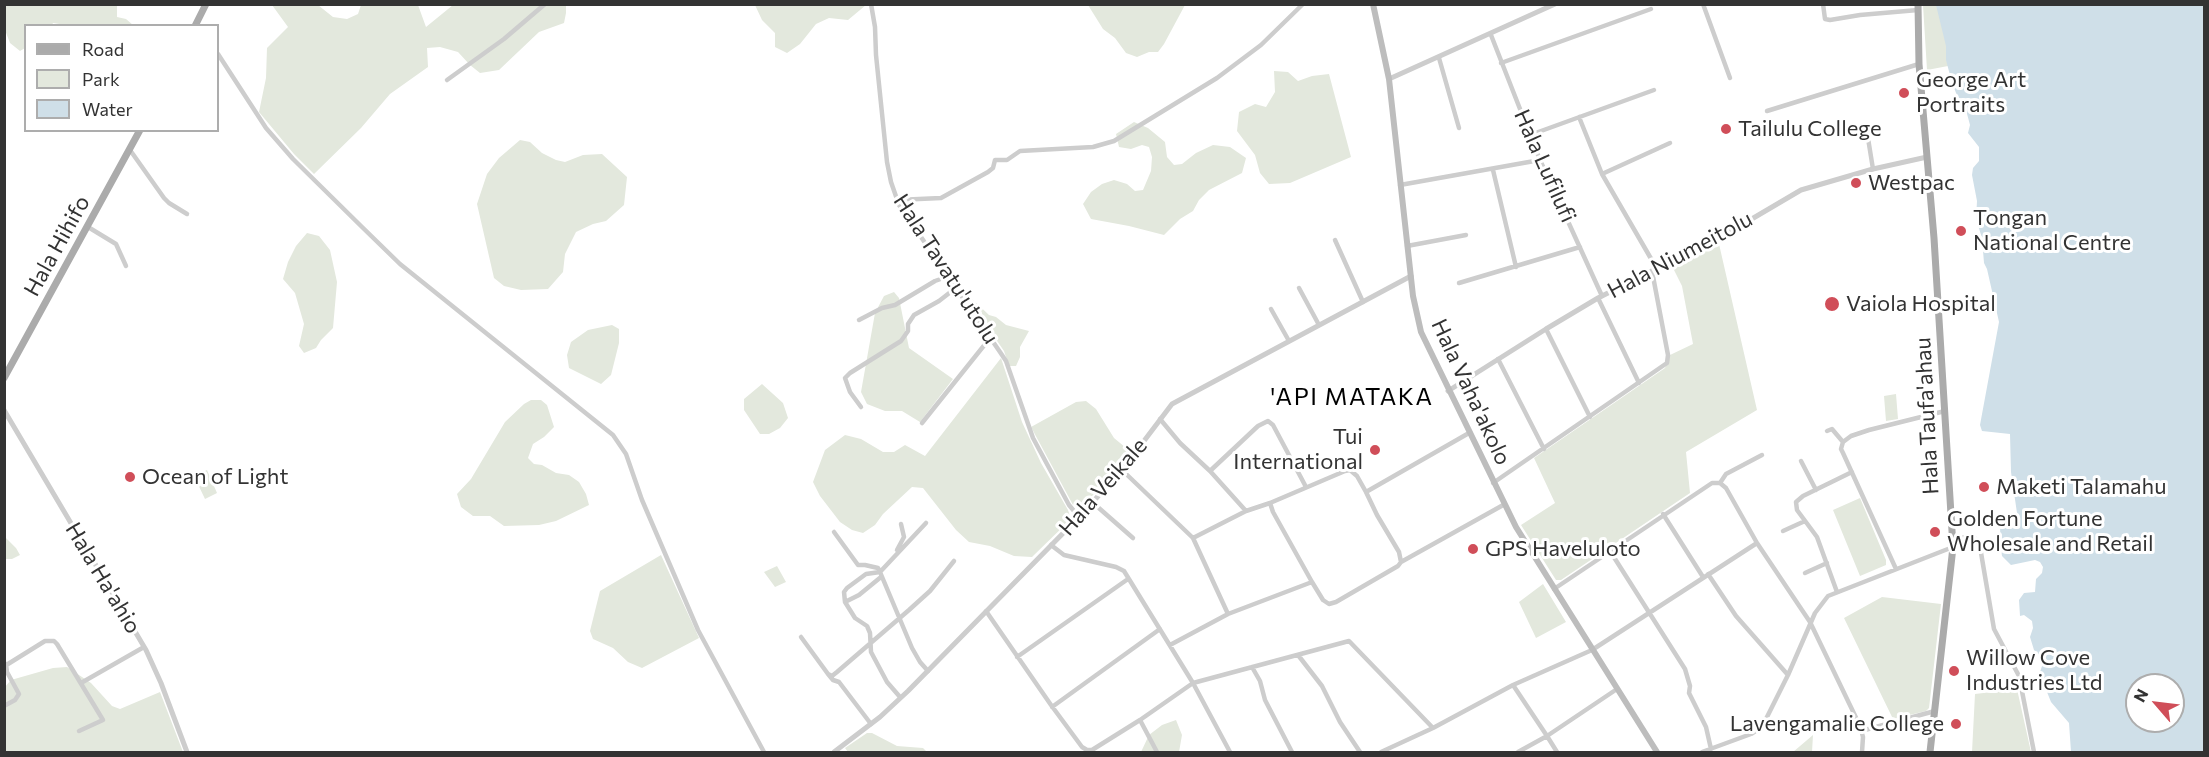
<!DOCTYPE html>
<html>
<head>
<meta charset="utf-8">
<style>
	body { margin:0 }
	#map { position:relative; width:2209px; height:757px; overflow:hidden; background:#fff; font-family:Commissioner,sans-serif }
	canvas { display:block }
	.frame { position:absolute; inset:0; border:6px solid #333; pointer-events:none }
	.legend { position:absolute; left:24px; top:24px; width:195px; height:108px; box-sizing:border-box; background:#fff; border:2px solid #adadad; margin:0; padding:8px 10px; list-style:none; font-size:18px; color:#333 }
	.legend li { display:flex; align-items:center; gap:12px; height:30px }
	.legend b { width:30px; border:2px solid #adadad }
	.north { position:absolute; left:2125px; top:673px; width:60px; height:60px; box-sizing:border-box; background:#fff; border:2px solid #adadad; border-radius:50%; rotate:298deg; font-size:16px; font-weight:700; line-height:24px; text-align:center; color:#333 }
	.north::after { content:''; display:block; margin:auto; width:21px; height:27px; background:#d04e59; clip-path:polygon(50% 0,100% 100%,50% 72%,0 100%) }
</style>
</head>
<body>
<div id="map">
<canvas width="2209" height="757"></canvas>
<div class="frame"></div>
<ul class="legend">
<li><b style="height:8px;background:#ababab"></b>Road</li>
<li><b style="height:16px;background:#e3e8dd"></b>Park</li>
<li><b style="height:16px;background:#cfdfe8"></b>Water</li>
</ul>
<div class="north">N</div>
</div>
<script>
const ctx = document.querySelector('canvas').getContext('2d');
ctx.lineJoin = 'round';
function paint(path, color) { ctx.fillStyle = color; ctx.fill(path, 'evenodd'); }
const shape = rows => new Path2D(rows.map(r => 'M' + r).join(''));
function stroke(path, color, width, dash) { ctx.strokeStyle = color; ctx.lineWidth = width; ctx.lineCap = dash ? 'butt' : 'round'; ctx.setLineDash(dash || []); ctx.stroke(path); }
function write(font, color, halo, rows, align = 'center') {
  ctx.font = font + ' Commissioner,sans-serif'; ctx.lineWidth = 6; ctx.setLineDash([]); ctx.textBaseline = 'middle'; ctx.strokeStyle = halo; ctx.fillStyle = color; for (const [text, x, y, turn = 0] of rows) {
    ctx.save(); ctx.translate(x, y); ctx.rotate((+turn || 0) * Math.PI / 180); ctx.textAlign = isNaN(turn) ? turn : align; if (halo) ctx.strokeText(text, 0, 0); ctx.fillText(text, 0, 0); ctx.restore();
  }
}
const green = shape([
	[5,4,117,5,117,17,126,19,133,25,72,26,53,23,52,25,26,26,25,48,20,51,10,43,5,30],
	[272,5,318,5,333,17,347,19,358,14,361,5,418,5,426,27,453,5,566,5,566,13,564,23,539,32,499,70,480,73,470,65,458,52,440,47,427,48,428,67,390,94,361,128,314,174,294,154,259,112,266,78,267,48,288,27],
	[755,5,755,4,866,5,848,20,829,18,816,24,800,44,787,53,775,47,775,33,762,20],
	[1088,5,1185,5,1164,44,1158,52,1149,52,1137,57,1126,53,1115,38,1103,29],
	[1923,5,1943,5,1948,66,1927,70],
	[1274,71,1288,72,1298,81,1312,76,1329,74,1351,157,1290,183,1269,184,1260,173,1255,155,1237,131,1239,112,1255,104,1266,107,1275,92],
	[1134,122,1148,128,1165,142,1167,157,1174,165,1182,164,1196,153,1213,145,1230,147,1246,158,1242,173,1209,190,1199,200,1193,211,1180,219,1164,235,1129,226,1091,219,1083,204,1091,192,1102,184,1114,180,1127,184,1135,191,1143,190,1151,171,1152,157,1149,147,1142,145,1131,149,1119,147,1116,134],
	[520,140,530,142,542,153,556,160,565,162,583,155,602,154,627,177,624,205,606,221,593,224,576,232,565,254,563,272,548,289,521,290,504,286,494,278,477,204,487,174,499,158],
	[307,233,319,236,330,250,337,282,333,328,321,340,316,348,304,353,299,346,304,324,295,293,283,279,288,262,296,246],
	[1719,244,1757,410,1686,452,1690,493,1561,580,1556,580,1521,525,1555,503,1534,458,1665,368,1670,355,1693,344,1682,286,1673,268],
	[894,292,899,298,909,348,953,379,920,422,902,411,885,411,867,404,861,392,875,313,884,296],
	[967,297,971,298,989,315,996,317,1006,325,1029,331,1020,347,1020,357,1016,366,1009,366,1004,351],
	[612,325,619,329,619,343,611,375,601,384,569,368,567,355,571,342,588,330],
	[1001,358,1022,422,1041,463,1068,510,1071,519,1032,557,1014,556,990,546,969,542,956,530,923,488,912,487,883,514,875,525,863,533,852,530,840,522,820,496,813,482,825,450,845,435,861,439,883,452,894,452,905,445,925,456],
	[762,384,783,403,788,418,780,428,769,434,760,434,744,410,744,399],
	[1896,394,1898,419,1886,421,1884,396],
	[531,400,541,400,547,405,554,427,544,437,533,444,528,458,534,464,542,465,556,473,569,475,579,482,586,494,589,505,556,521,539,525,504,526,490,516,473,516,461,507,457,494,471,479,505,422,524,404],
	[1086,401,1096,409,1114,438,1131,452,1085,504,1079,507,1073,505,1031,427,1076,402],
	[207,470,217,493,205,499,194,476],
	[1860,498,1886,560,1886,565,1860,576,1833,510],
	[5,537,16,548,20,555,12,559,5,559],
	[661,555,699,638,642,668,628,662,613,648,593,639,590,631,600,591],
	[777,566,786,582,775,587,764,572],
	[1543,584,1566,622,1536,638,1519,602],
	[1882,597,1941,604,1929,708,1926,711,1893,719,1844,618],
	[67,667,91,683,112,706,120,709,160,692,183,752,5,752,4,688,11,680,53,668],
	[2017,689,2031,752,1972,752,1975,694],
	[1176,720,1182,735,1179,752,1141,752,1149,735,1162,725],
	[867,733,872,733,897,746,923,748,927,752,848,752,845,748],
	[1813,735,1812,752,1793,752]
]);
const water = shape([
	[1936,5,2204,5,2204,752,2071,752,2069,723,2051,702,2047,692,2040,672,2044,660,2034,650,2030,637,2033,628,2032,621,2024,615,2020,616,2019,600,2024,593,2035,592,2036,579,2042,573,2043,567,2040,562,2035,560,2011,565,2002,556,2001,549,2000,527,2010,522,2017,513,2011,472,2010,434,1982,431,1980,425,1999,322,1987,269,1984,263,1982,238,1976,219,1977,201,1972,175,1973,168,1979,161,1979,147,1968,133,1970,125,1966,110,1956,93,1951,79,1946,60,1946,46],
	[2137,685,2173,685,2173,721,2137,721]
]);
const minor = shape([
	[871,4,875,27,876,55,887,162,891,182,899,205,1000,352,1006,361,1033,438,1069,505,1079,517],
	[1703,4,1730,78],
	[1823,4,1825,19,1830,20,1860,15,1918,10],
	[1491,35,1540,160,1602,296],
	[218,54,266,128,293,159,361,226,400,264,613,435,626,454,642,500,698,630,764,752],
	[1439,58,1459,128],
	[1501,63,1651,9],
	[447,80,504,39,545,4],
	[1767,111,1919,64],
	[1579,117,1602,174,1657,269],
	[1530,135,1654,90],
	[1843,135,1861,129,1867,132,1873,169],
	[130,150,164,198,169,203,187,214],
	[1493,170,1516,267],
	[1602,174,1670,143],
	[1400,185,1540,160],
	[897,200,941,198,988,172,993,168,995,160,1007,160,1020,151,1093,147,1114,141,1217,78,1261,45,1303,4],
	[88,227,116,244,126,266],
	[1335,240,1363,302],
	[1407,246,1466,235],
	[1459,283,1580,247],
	[1299,288,1319,325],
	[1598,298,1639,383],
	[1271,309,1289,341],
	[859,320,882,308,895,305,935,281,949,276],
	[1546,329,1590,417],
	[1498,359,1544,449],
	[861,407,850,392,845,378,850,373,901,341,908,331,908,324,914,315,939,301,957,287],
	[922,423,990,338],
	[1827,431,1832,429,1843,442,1841,449,1843,453,1896,569],
	[1843,442,1851,436,1869,430,1945,411],
	[1801,461,1816,490],
	[1122,470,1193,538,1246,511,1210,471,1180,443,1160,419],
	[1210,471,1258,426,1268,421,1273,425,1306,487],
	[1493,483,1667,363,1668,355,1652,271],
	[1720,483,1726,474,1762,455],
	[1366,492,1357,476,1350,470,1345,471,1270,503,1273,512,1312,582,1323,600,1329,604,1336,602,1398,566,1401,562,1399,552,1377,515,1366,492,1469,433],
	[1092,502,1133,538],
	[1246,511,1270,503],
	[1663,514,1703,577],
	[926,523,880,572,912,648,920,662,928,671],
	[1783,531,1805,521],
	[834,532,858,565,865,565,878,568,880,572,866,574,847,588,844,592,845,602,855,618,867,626,870,633,871,652,887,682,900,697],
	[1952,537,1974,538,1979,541,1994,629,2019,676,2034,752],
	[1193,538,1228,614],
	[1051,545,1064,555,1116,567,1124,571,1193,683,1230,752],
	[897,550,904,537,901,524],
	[1610,551,1685,669,1690,686,1689,693,1706,727,1711,749],
	[1401,562,1505,504],
	[1805,573,1827,563],
	[1708,574,1736,616,1788,675],
	[1554,589,1712,483,1720,483,1726,488,1757,543,1810,622,1860,726,1863,737,1862,752],
	[1837,592,1817,537,1797,510,1796,502,1803,496,1852,472],
	[845,602,859,595,881,577],
	[986,611,1051,705,1082,747,1087,750,1092,750,1140,720,1193,683,1349,641,1433,728],
	[801,637,828,674,833,680,839,682,871,724],
	[1170,645,1228,614,1312,582],
	[1298,655,1322,686,1340,722,1360,752],
	[1017,657,1128,579],
	[4,664,8,664,45,641,54,641,57,644,103,720,79,731],
	[1252,667,1260,681,1265,700,1292,752],
	[828,674,832,676,837,672,909,610,930,591,954,561],
	[81,683,144,647],
	[1513,685,1547,736,1518,752],
	[4,706,15,700,19,694,7,672,6,664],
	[1052,707,1160,629],
	[1140,720,1157,752],
	[1861,731,1935,711],
	[1381,752,1433,728,1513,685,1592,650,1757,543],
	[1557,752,1547,736,1617,689],
	[1702,752,1751,734,1762,727,1788,675,1815,613,1828,596,1953,547]
]);
const tertiary = shape([
	[1389,79,1555,4],
	[1448,391,1546,329,1598,298,1733,230,1801,190,1873,169,1927,157],
	[4,410,146,650,161,683,187,752],
	[834,752,880,717,908,691,1079,517,1122,470,1172,404,1411,276]
]);
const secondary = shape([
	[1373,4,1389,79,1413,296,1421,332,1516,527,1657,752]
]);
const primary = shape([
	[1918,4,1919,64,1934,238,1953,547,1930,752],
	[195,26,206,4],
	[4,378,140,130]
]);
const markers = [
	[1904,93,6,"#d04e59"],
	[1726,129,6,"#d04e59"],
	[1856,183,6,"#d04e59"],
	[1961,231,6,"#d04e59"],
	[1832,304,8,"#d04e59"],
	[1375,450,6,"#d04e59"],
	[130,477,6,"#d04e59"],
	[1984,487,6,"#d04e59"],
	[1935,532,6,"#d04e59"],
	[1473,549,6,"#d04e59"],
	[1954,671,6,"#d04e59"],
	[1956,724,6,"#d04e59"]
];
const poiNames = [
	["George Art",1916,80],
	["Portraits",1916,105],
	["Tailulu College",1738,129],
	["Westpac",1868,183],
	["Tongan",1973,218],
	["National Centre",1973,243],
	["Vaiola Hospital",1846,304],
	["Tui",1363,437,"right"],
	["International",1363,462,"right"],
	["Ocean of Light",142,477],
	["Maketi Talamahu",1996,487],
	["Golden Fortune",1947,519],
	["Wholesale and Retail",1947,544],
	["GPS Haveluloto",1485,549],
	["Willow Cove",1966,658],
	["Industries Ltd",1966,683],
	["Lavengamalie College",1944,724,"right"]
];
const streetNames = [
	["Hala Lufilufi",1545,166,66],
	["Hala Hihifo",57,246,-61],
	["Hala Niumeitolu",1680,255,-28],
	["Hala Tavatu'utolu",946,269,57],
	["Hala Vaha'akolo",1471,392,65],
	["Hala Taufa'ahau",1927,416,-93],
	["Hala Veikale",1103,487,-49],
	["Hala Ha'ahio",103,578,59]
];
const neighbourhoodNames = [
	["'API MATAKA",1352,397]
];
paint(green, '#e3e8dd');
paint(water, '#cfdfe8');
stroke(minor, '#cdcdcd', 4.5);
stroke(tertiary, '#cdcdcd', 5);
stroke(secondary, '#bdbdbd', 6);
stroke(primary, '#ababab', 7);
for (const [x, y, r, color] of markers) { const dot = new Path2D(); dot.arc(x, y, r, 0, 2 * Math.PI); ctx.fillStyle = color; ctx.fill(dot); stroke(dot, '#fff', 2); }
write('22px', '#333', '#fff', poiNames, 'left');
write('22px', '#333', '#fff', streetNames);
ctx.letterSpacing = '1.5px';
write('24px', '#000', '#fff', neighbourhoodNames);
ctx.letterSpacing = '0px';
</script>
</body>
</html>
